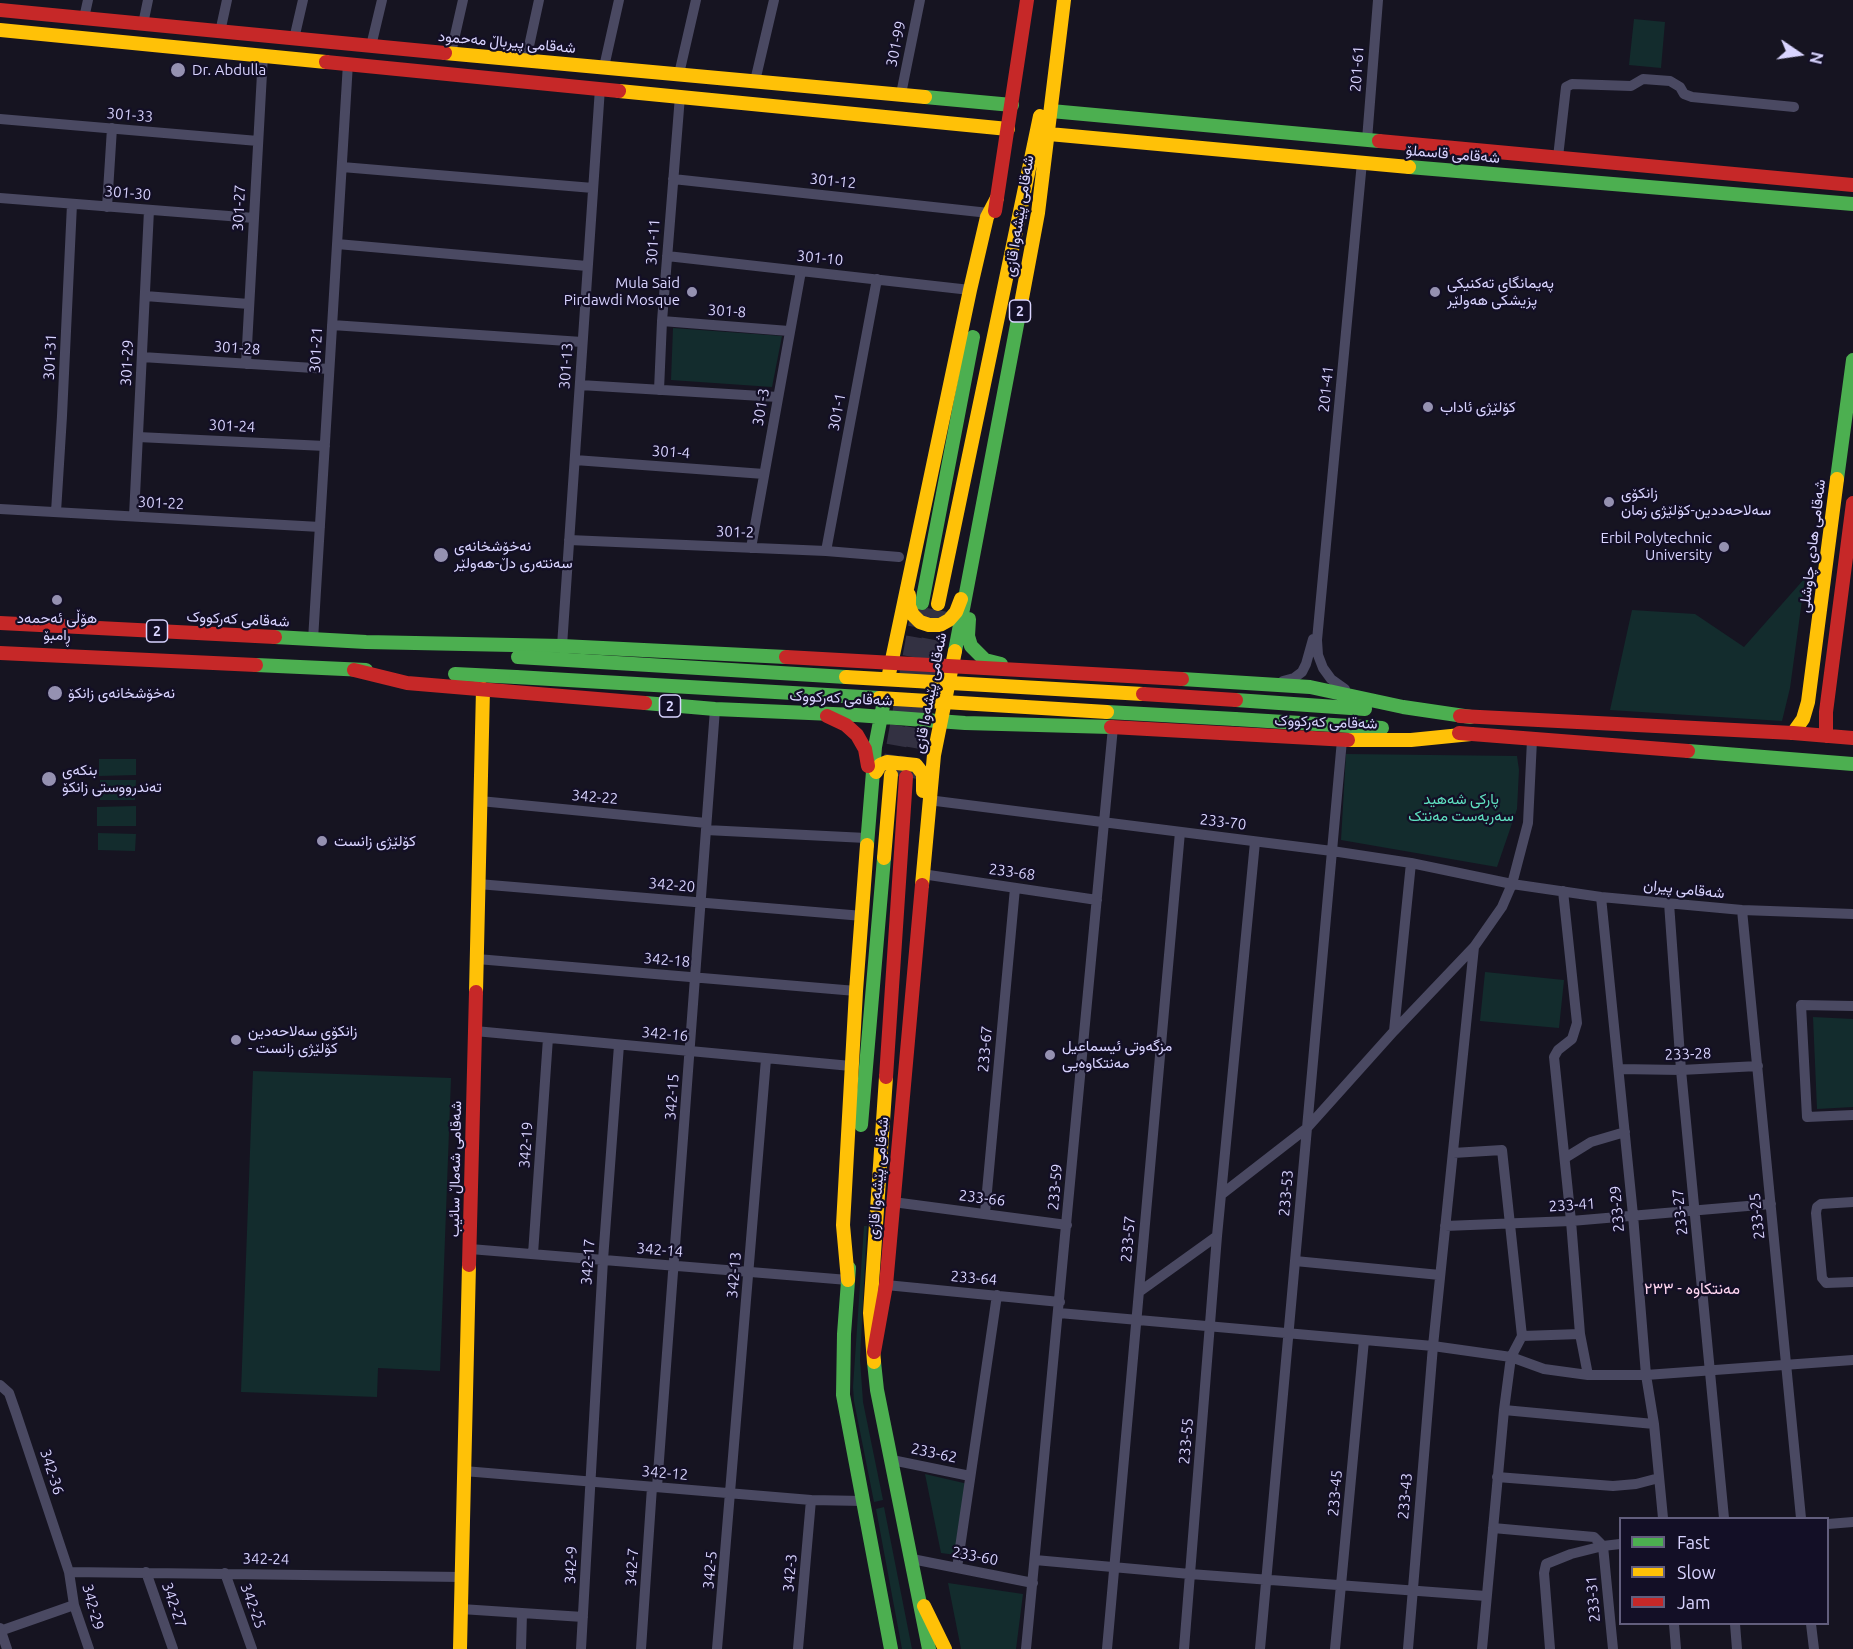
<!DOCTYPE html>
<html>
<head>
<meta charset="utf-8">
<style>
	body { margin:0 }
	#map { position:relative; width:1853px; height:1649px; overflow:hidden; background:#161421; font-family:Ubuntu,sans-serif }
	canvas { display:block }
	.legend { position:absolute; left:1619px; top:1517px; width:210px; height:108px; box-sizing:border-box; background:#130f26; border:2px solid #625e7d; margin:0; padding:8px 10px; list-style:none; font-size:18px; color:#d9d4ff }
	.legend li { display:flex; align-items:center; gap:12px; height:30px }
	.legend b { width:30px; border:2px solid #625e7d }
	.north { position:absolute; left:1769px; top:24px; width:60px; height:60px; -webkit-text-stroke:4px #130f26; paint-order:stroke; rotate:103deg; font-size:16px; font-weight:700; line-height:24px; text-align:center; color:#d9d4ff }
	.north::after { content:''; display:block; margin:auto; width:21px; height:27px; background:#d9d4ff; clip-path:polygon(50% 0,100% 100%,50% 72%,0 100%) }
</style>
</head>
<body>
<div id="map">
<canvas width="1853" height="1649"></canvas>
<ul class="legend">
<li><b style="height:8px;background:#4caf50"></b>Fast</li>
<li><b style="height:8px;background:#ffc107"></b>Slow</li>
<li><b style="height:8px;background:#c62828"></b>Jam</li>
</ul>
<div class="north">N</div>
</div>
<script>
const ctx = document.querySelector('canvas').getContext('2d');
ctx.lineJoin = 'round';
function paint(path, color) { ctx.fillStyle = color; ctx.fill(path, 'evenodd'); }
const shape = rows => new Path2D(rows.map(r => 'M' + r).join(''));
function stroke(path, color, width, dash) { ctx.strokeStyle = color; ctx.lineWidth = width; ctx.lineCap = dash ? 'butt' : 'round'; ctx.setLineDash(dash || []); ctx.stroke(path); }
function write(font, color, halo, rows, align = 'center') {
  ctx.font = font + ' Ubuntu,Vazirmatn,sans-serif'; ctx.lineWidth = 4.5; ctx.setLineDash([]); ctx.textBaseline = 'middle'; ctx.strokeStyle = halo; ctx.fillStyle = color; for (const [text, x, y, turn = 0] of rows) {
    ctx.save(); ctx.translate(x, y); ctx.rotate((+turn || 0) * Math.PI / 180); ctx.textAlign = isNaN(turn) ? turn : align; if (halo) ctx.strokeText(text, 0, 0); ctx.fillText(text, 0, 0); ctx.restore();
  }
}
const green = shape([
	[1634,19,1665,22,1661,68,1629,65],
	[673,328,782,336,772,387,671,380],
	[1805,578,1790,688,1782,721,1610,710,1632,610,1695,614,1744,647],
	[1346,754,1517,756,1519,770,1517,809,1497,867,1341,840],
	[99,759,136,759,136,775,99,776],
	[100,780,136,780,135,800,100,800],
	[136,806,136,826,97,826,97,807],
	[98,833,136,834,135,851,98,850],
	[1485,972,1564,980,1559,1028,1480,1021],
	[1813,1017,1853,1019,1853,1107,1817,1109],
	[253,1071,451,1078,440,1371,378,1368,377,1397,241,1392],
	[864,1226,867,1226,860,1359,863,1402,883,1500,874,1502,854,1401,853,1387],
	[925,1474,968,1484,956,1555,941,1553],
	[884,1507,912,1649,902,1649,876,1509],
	[948,1583,1023,1594,1016,1649,961,1649]
]);
const highwayTunnel = shape([
	[891,775,922,605],
	[906,777,938,604]
]);
const street = shape([
	[84,18,88,0],
	[143,24,148,0],
	[220,32,227,0],
	[294,39,303,0],
	[371,46,382,0],
	[451,53,463,0],
	[526,60,539,0],
	[604,67,619,0],
	[679,74,696,0],
	[755,81,774,0],
	[901,94,920,0],
	[0,119,258,141],
	[1367,140,1378,0],
	[1558,157,1566,87,1572,84,1631,86,1643,79,1670,81,1680,87,1684,94,1692,97,1794,107],
	[342,167,593,188],
	[673,179,989,213],
	[0,198,254,218],
	[107,207,112,128],
	[337,244,587,266],
	[667,256,970,290],
	[145,296,249,304],
	[662,321,789,331],
	[332,325,582,342],
	[142,357,329,369],
	[246,364,263,55],
	[580,385,778,397],
	[659,390,662,321,680,96],
	[138,437,325,446],
	[575,460,764,474],
	[0,509,320,527],
	[56,512,62,416,72,204],
	[134,516,149,210],
	[569,540,826,551,899,557],
	[751,548,801,271],
	[826,551,877,279],
	[313,640,348,63],
	[562,646,600,88],
	[1283,681,1294,678,1302,672,1306,664,1313,639],
	[1345,689,1331,679,1323,668,1318,655,1317,640,1362,162],
	[928,800,1332,851,1411,863,1512,884,1601,897,1742,910,1853,914],
	[480,801,706,823],
	[706,830,866,838],
	[922,874,1097,900],
	[478,884,863,916],
	[1563,891,1577,1023,1572,1039,1558,1050,1554,1057,1571,1221,1580,1334,1588,1375],
	[1601,897,1633,1215,1646,1375,1654,1424,1663,1518],
	[1669,903,1681,1070,1724,1518],
	[1742,910,1801,1518],
	[477,959,856,991],
	[1853,1006,1801,1005,1807,1117,1853,1115],
	[475,1031,851,1066],
	[1394,1031,1411,863],
	[1619,1069,1681,1070,1758,1066],
	[1453,1153,1502,1150,1522,1336,1511,1357,1504,1410,1482,1649],
	[1565,1158,1591,1142,1625,1132],
	[1222,1194,1307,1128,1394,1031,1474,947,1502,907,1512,884,1528,823,1532,740],
	[893,1202,1067,1225],
	[1853,1202,1821,1204,1817,1207,1816,1213,1822,1278,1826,1283,1853,1282],
	[985,1213,1015,888],
	[1445,1226,1571,1221,1771,1204],
	[470,1249,848,1280],
	[533,1254,548,1038],
	[1295,1261,1440,1275],
	[886,1285,1060,1302],
	[1139,1292,1217,1236],
	[1059,1313,1433,1346,1511,1357,1544,1369,1588,1375,1646,1375,1853,1360],
	[1522,1336,1580,1334],
	[0,1385,9,1393,16,1413,69,1572,74,1605,89,1649],
	[1504,1410,1654,1424],
	[892,1460,970,1476],
	[464,1471,811,1500,863,1501],
	[1497,1477,1613,1486,1636,1484,1659,1478],
	[657,1487,715,709],
	[1828,1524,1853,1522],
	[1493,1528,1594,1537,1603,1546],
	[1603,1546,1613,1649],
	[912,1559,1033,1583],
	[1035,1560,1190,1574,1486,1596],
	[957,1568,997,1295],
	[69,1572,462,1577],
	[146,1572,173,1649],
	[225,1573,252,1649],
	[461,1609,583,1617],
	[1674,1624,1676,1649],
	[1735,1624,1737,1649],
	[1811,1624,1814,1649],
	[0,1628,7,1649],
	[0,1631,74,1605],
	[521,1649,522,1613],
	[581,1649,603,1260,619,1045],
	[641,1649,652,1487],
	[717,1649,766,1059],
	[798,1649,811,1500],
	[1026,1649,1113,727],
	[1107,1649,1180,832],
	[1184,1649,1217,1236,1255,842],
	[1260,1649,1342,740],
	[1335,1649,1364,1340],
	[1408,1649,1433,1346,1474,947],
	[1550,1649,1544,1573,1546,1564,1571,1554,1603,1546,1620,1544]
]);
const fast = shape([
	[925,97,1012,105],
	[1051,111,1379,141],
	[1409,167,1853,204],
	[1837,479,1853,360],
	[922,603,973,337],
	[969,619,968,636,971,646,985,660,1001,664],
	[275,637,366,642,562,646,786,657],
	[955,651,1020,309],
	[256,665,366,670],
	[455,674,516,677],
	[1182,679,1310,687,1403,707,1471,717],
	[1236,700,1365,709],
	[645,703,715,709,856,715,965,723,1111,727],
	[1235,719,1382,728],
	[1688,751,1853,764],
	[867,845,875,747,883,706],
	[861,1125,884,858],
	[849,1268,844,1334,843,1395,891,1649],
	[874,1362,877,1390,929,1649]
]);
const slow = shape([
	[0,30,326,62],
	[445,53,925,97],
	[619,91,1008,129],
	[1049,134,1409,167],
	[1020,309,1038,213,1064,0],
	[909,595,909,606,913,615,920,622,929,625,940,625,949,620,956,612,961,599],
	[938,604,1040,116],
	[889,674,970,290,987,217,997,198],
	[1793,733,1803,719,1808,702,1837,479],
	[1348,740,1411,740,1471,734],
	[876,772,880,765,887,762,916,765,923,774,923,791],
	[884,858,891,775],
	[922,885,934,755,955,651],
	[476,992,483,689],
	[848,1280,843,1225,856,991,867,845],
	[874,1362,870,1313,886,1077],
	[924,1606,945,1649],
	[460,1649,469,1265]
]);
const jam = shape([
	[0,10,445,53],
	[326,62,619,91],
	[1379,141,1853,185],
	[995,211,1027,0],
	[0,623,275,637],
	[0,653,256,665],
	[786,657,1182,679],
	[354,670,407,683,645,703],
	[827,716,846,725,857,735,865,749,868,766],
	[1460,716,1793,733,1853,738],
	[1111,727,1348,740],
	[1459,733,1688,751],
	[1826,736,1826,712,1853,503],
	[886,1077,906,777],
	[469,1265,476,992],
	[874,1352,886,1285,922,885]
]);
const fastBridge = shape([
	[518,657,846,677],
	[516,677,879,698],
	[1107,712,1235,719]
]);
const slowBridge = shape([
	[846,677,1143,694],
	[879,698,1107,712]
]);
const jamBridge = shape([
	[1143,694,1236,700]
]);
const markers = [
	[178,70,8,"#9591b1"],
	[692,292,6,"#9591b1"],
	[1435,292,6,"#9591b1"],
	[1428,407,6,"#9591b1"],
	[1609,502,6,"#9591b1"],
	[1724,547,6,"#9591b1"],
	[441,555,8,"#9591b1"],
	[57,600,6,"#9591b1"],
	[55,693,8,"#9591b1"],
	[49,779,8,"#9591b1"],
	[322,841,6,"#9591b1"],
	[236,1040,6,"#9591b1"],
	[1050,1055,6,"#9591b1"]
];
const shields = [
	[1020,311,21],
	[157,631,21],
	[670,706,21]
];
const shieldNames = [
	["2",1020,311],
	["2",157,631],
	["2",670,706]
];
const streetNames = [
	["شەقامی پیرباڵ مەحمود",507,42,5],
	["301-99",896,44,-78],
	["201-61",1357,69,-86],
	["301-33",130,115,5],
	["شەقامی قاسملۆ",1453,154,5],
	["301-12",833,181,6],
	["301-30",128,193,5],
	["301-27",239,208,-87],
	["شەقامی پێشەوا قازی",1019,216,-81],
	["301-11",653,242,-86],
	["301-10",820,258,6],
	["301-8",727,311,4],
	["301-28",237,348,4],
	["301-21",316,350,-87],
	["301-31",50,357,-87],
	["301-29",127,363,-87],
	["301-13",566,366,-86],
	["201-41",1326,389,-84],
	["301-3",761,407,-80],
	["301-1",837,412,-79],
	["301-24",232,426,3],
	["301-4",671,452,4],
	["301-22",161,503,3],
	["301-2",735,532,2],
	["شەقامی هادی چاوشلی",1812,546,-83],
	["شەقامی کەرکووک",238,619,3],
	["شەقامی پێشەوا قازی",930,693,-79],
	["شەقامی کەرکووک",841,698,3],
	["شەقامی کەرکووک",1326,722,2],
	["342-22",595,797,5],
	["233-70",1223,822,7],
	["233-68",1012,872,8],
	["342-20",672,885,5],
	["شەقامی پیران",1684,889,6],
	["342-18",667,960,5],
	["342-16",665,1034,5],
	["233-67",985,1049,-85],
	["233-28",1688,1054,-2],
	["342-15",672,1097,-86],
	["342-19",526,1145,-86],
	["شەقامی شەماڵ سائیب",455,1169,-89],
	["شەقامی پێشەوا قازی",878,1178,-85],
	["233-59",1055,1187,-85],
	["233-53",1286,1193,-85],
	["233-66",982,1198,7],
	["233-41",1572,1205,-4],
	["233-29",1617,1209,-95],
	["233-27",1680,1212,-96],
	["233-25",1757,1216,-96],
	["233-57",1128,1239,-85],
	["342-14",660,1250,5],
	["342-17",588,1262,-86],
	["342-13",734,1275,-85],
	["233-64",974,1278,5],
	["233-55",1186,1441,-85],
	["233-62",934,1453,12],
	["342-36",52,1472,72],
	["342-12",665,1473,5],
	["233-45",1335,1493,-85],
	["233-43",1405,1496,-85],
	["233-60",975,1556,11],
	["342-24",266,1559,1],
	["342-9",571,1565,-87],
	["342-7",632,1567,-86],
	["342-5",710,1570,-85],
	["342-3",790,1573,-85],
	["233-31",1593,1599,-95],
	["342-27",174,1605,71],
	["342-25",253,1606,70],
	["342-29",93,1607,75]
];
const poiNames = [
	["Dr. Abdulla",192,70],
	["Mula Said",680,283,"right"],
	["Pirdawdi Mosque",680,300,"right"],
	["پەیمانگای تەکنیکی",1447,283],
	["پزیشکی هەولێر",1447,300],
	["کۆلێژی ئاداب",1440,407],
	["زانکۆی",1621,493],
	["سەلاحەددین-کۆلێژی زمان",1621,510],
	["Erbil Polytechnic",1712,538,"right"],
	["University",1712,555,"right"],
	["نەخۆشخانەی",454,546],
	["سەنتەری دڵ-هەولێر",454,563],
	["هۆڵی ئەحمەد",57,618,"center"],
	["ڕامبۆ",57,635,"center"],
	["نەخۆشخانەی زانکۆ",68,693],
	["بنکەی",62,770],
	["تەندرووستی زانکۆ",62,787],
	["کۆلێژی زانست",334,841],
	["زانکۆی سەلاحەدین",248,1031],
	["- کۆلێژی زانست",248,1048],
	["مزگەوتی ئیسماعیل",1062,1046],
	["مەنتکاوەیی",1062,1063]
];
const parkNames = [
	["پارکی شەهید",1461,799],
	["سەربەست مەنتک",1461,816]
];
const neighbourhoodNames = [
	["مەنتکاوە - ٢٣٣",1692,1289]
];
paint(green, '#132c2d');
stroke(highwayTunnel, '#333142', 20, [20, 10]);
stroke(street, '#4a4962', 10);
stroke(fast, '#4caf50', 14);
stroke(slow, '#ffc107', 14);
stroke(jam, '#c62828', 14);
stroke(fastBridge, '#4caf50', 14);
stroke(slowBridge, '#ffc107', 14);
stroke(jamBridge, '#c62828', 14);
for (const [x, y, r, color] of markers) { const dot = new Path2D(); dot.arc(x, y, r, 0, 2 * Math.PI); ctx.fillStyle = color; ctx.fill(dot); stroke(dot, '#130f26', 2); }
for (const [x, y, w] of shields) { const box = new Path2D(); box.roundRect(x - w / 2, y - 11, w, 22, 4.5); ctx.fillStyle = '#130f26'; ctx.fill(box); stroke(box, '#d9d4ff', 1.5); }
write('bold 14px', '#d9d4ff', null, shieldNames);
write('15px', '#d9d4ff', '#130f26', streetNames);
write('15px', '#d9d4ff', '#130f26', poiNames, 'left');
write('15px', '#5fe0c0', '#130f26', parkNames);
write('16px', '#ffd6f0', '#130f26', neighbourhoodNames);
</script>
</body>
</html>
